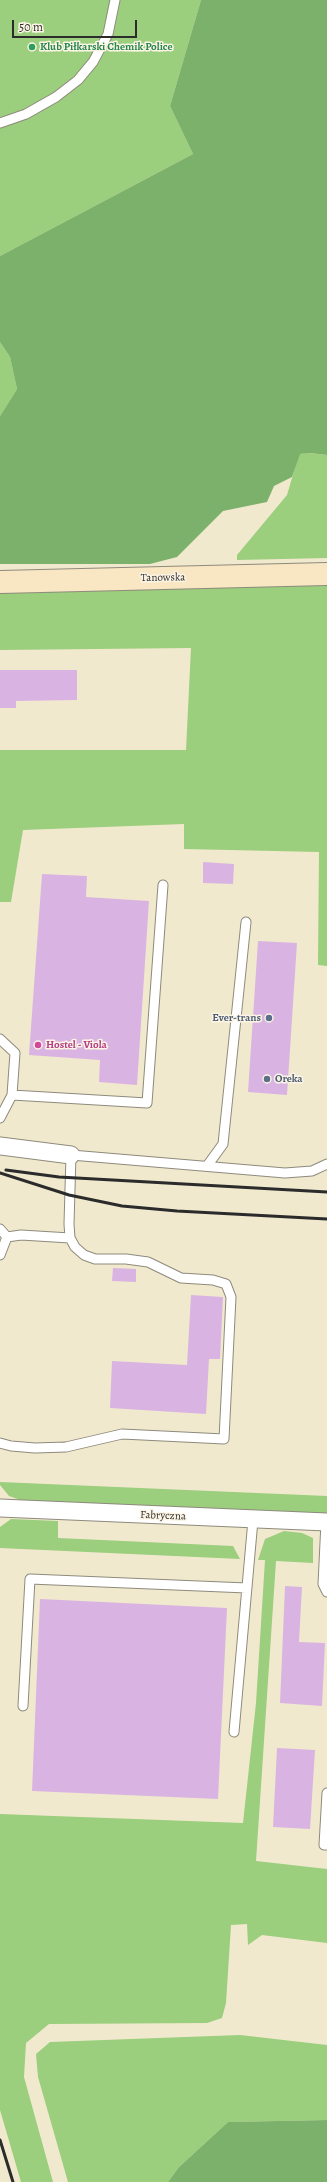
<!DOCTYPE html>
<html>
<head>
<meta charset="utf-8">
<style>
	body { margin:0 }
	#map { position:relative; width:327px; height:2182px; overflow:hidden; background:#f1e9ce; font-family:Alegreya,serif }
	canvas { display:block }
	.scale { position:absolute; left:12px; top:20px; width:125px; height:18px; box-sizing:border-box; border:2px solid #2b2b2b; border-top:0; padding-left:5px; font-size:12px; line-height:14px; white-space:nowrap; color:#2b2b2b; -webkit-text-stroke:3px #fcf5e5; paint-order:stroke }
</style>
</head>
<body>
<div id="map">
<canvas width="327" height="2182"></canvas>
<div class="scale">50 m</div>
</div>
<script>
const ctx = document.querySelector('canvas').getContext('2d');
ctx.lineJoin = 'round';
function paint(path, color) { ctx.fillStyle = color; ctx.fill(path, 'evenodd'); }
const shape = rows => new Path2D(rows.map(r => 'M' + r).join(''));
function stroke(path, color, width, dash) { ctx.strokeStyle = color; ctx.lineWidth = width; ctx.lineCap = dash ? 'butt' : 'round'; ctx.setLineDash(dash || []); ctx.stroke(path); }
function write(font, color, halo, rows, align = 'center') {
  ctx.font = font + ' Alegreya,serif'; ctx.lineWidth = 3; ctx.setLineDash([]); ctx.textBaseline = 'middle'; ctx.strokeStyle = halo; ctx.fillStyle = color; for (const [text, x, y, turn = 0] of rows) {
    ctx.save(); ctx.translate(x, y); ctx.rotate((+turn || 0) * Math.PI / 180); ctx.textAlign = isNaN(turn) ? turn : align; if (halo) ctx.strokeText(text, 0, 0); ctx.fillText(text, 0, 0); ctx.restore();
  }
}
const green = shape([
	[0,0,201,0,170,106,193,154,0,256],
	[0,342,10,357,17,389,0,416],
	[308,453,327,455,327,558,237,560,237,555,287,495,299,454],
	[327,583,327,966,318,965,319,852,184,849,184,824,23,830,11,902,0,902,0,750,186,750,191,648,0,650,0,589],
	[0,1482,327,1496,327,1514,29,1503,9,1496,0,1485],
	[11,1519,58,1521,58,1538,233,1546,240,1559,0,1548,0,1527],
	[284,1531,302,1533,313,1538,313,1563,276,1561,256,1861,327,1869,327,1943,262,1935,248,1945,247,1924,231,1925,226,2003,222,2018,207,2023,49,2024,26,2043,24,2077,53,2182,21,2182,0,2110,0,1814,243,1823,256,1703,265,1560,258,1560,265,1539],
	[240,2035,327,2045,327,2120,228,2122,179,2167,168,2182,68,2182,38,2077,36,2054,50,2042]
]);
const forest = shape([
	[201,0,327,0,327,455,309,453,300,454,292,477,274,486,267,502,223,511,177,557,150,564,0,564,0,416,17,389,10,357,0,342,0,256,193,154,170,106],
	[327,2120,327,2182,168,2182,179,2167,228,2122]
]);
const building = shape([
	[0,670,77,670,77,700,16,701,16,708,0,708],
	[203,862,234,864,233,884,203,883],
	[42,874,87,876,86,897,149,901,137,1085,99,1082,100,1060,29,1055],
	[258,941,297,943,287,1095,248,1092],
	[113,1268,136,1269,136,1282,112,1281],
	[191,1295,223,1297,220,1359,209,1359,206,1414,110,1408,112,1361,187,1365],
	[285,1586,302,1587,299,1642,325,1643,322,1706,280,1703],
	[40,1599,227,1608,218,1799,32,1791],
	[277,1748,315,1750,310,1829,273,1827]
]);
const lane = shape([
	[0,123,26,114,56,97,78,80,93,62,108,34,115,0],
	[0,1039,15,1053,12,1095],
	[0,1118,12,1095,147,1103,163,885],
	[207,1166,223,1144,246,922],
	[0,1229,7,1237,21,1235,70,1238],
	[0,1255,7,1237],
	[0,1443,11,1446,35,1448,66,1447,122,1434,224,1439,231,1297,226,1284,213,1280,181,1278,148,1262,126,1259,95,1259,84,1255,75,1247,70,1238,69,1224,71,1155,285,1173,312,1171,327,1164],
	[326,1522,323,1584,327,1592],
	[23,1706,30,1579,247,1588],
	[234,1732,253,1520],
	[327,1793,324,1845,327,1845]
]);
const street = shape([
	[0,1146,71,1155],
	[0,1508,327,1522]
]);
const secondary = shape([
	[0,582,327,574]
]);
const rail = shape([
	[6,1170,59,1177,327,1192],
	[0,1173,69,1195,122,1206,177,1211,327,1219],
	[0,2140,13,2182]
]);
const markers = [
	[32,47,4,"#2e9e5b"],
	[269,1018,4,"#5c6f8a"],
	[38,1045,4,"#d1479c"],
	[267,1079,4,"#5c6f8a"]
];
const leisureNames = [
	["Klub Piłkarski Chemik Police",40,47]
];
const streetNames = [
	["Tanowska",163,578,-1],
	["Fabryczna",163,1516,2]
];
const serviceNames = [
	["Ever-trans",261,1018],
	["Oreka",275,1079,"left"]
];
const hotelNames = [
	["Hostel - Viola",46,1045]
];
paint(green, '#9bce7d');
paint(forest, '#7cb16c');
paint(building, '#d9b4e2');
stroke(lane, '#8e8a7c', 11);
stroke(street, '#8e8a7c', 19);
stroke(secondary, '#8e8a7c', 24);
stroke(lane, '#fff', 9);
stroke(street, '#fff', 17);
stroke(secondary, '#f9e7c3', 22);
stroke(rail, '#2b2b2b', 3);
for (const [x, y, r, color] of markers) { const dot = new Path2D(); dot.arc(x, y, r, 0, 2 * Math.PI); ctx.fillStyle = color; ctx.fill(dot); stroke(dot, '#fcf5e5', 1.5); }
write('bold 11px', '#27864d', '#fcf5e5', leisureNames, 'left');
write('11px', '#2b2b2b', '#fcf5e5', streetNames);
write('bold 11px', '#4e5e75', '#fcf5e5', serviceNames, 'right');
write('bold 11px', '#b23c85', '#fcf5e5', hotelNames, 'left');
</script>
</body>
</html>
